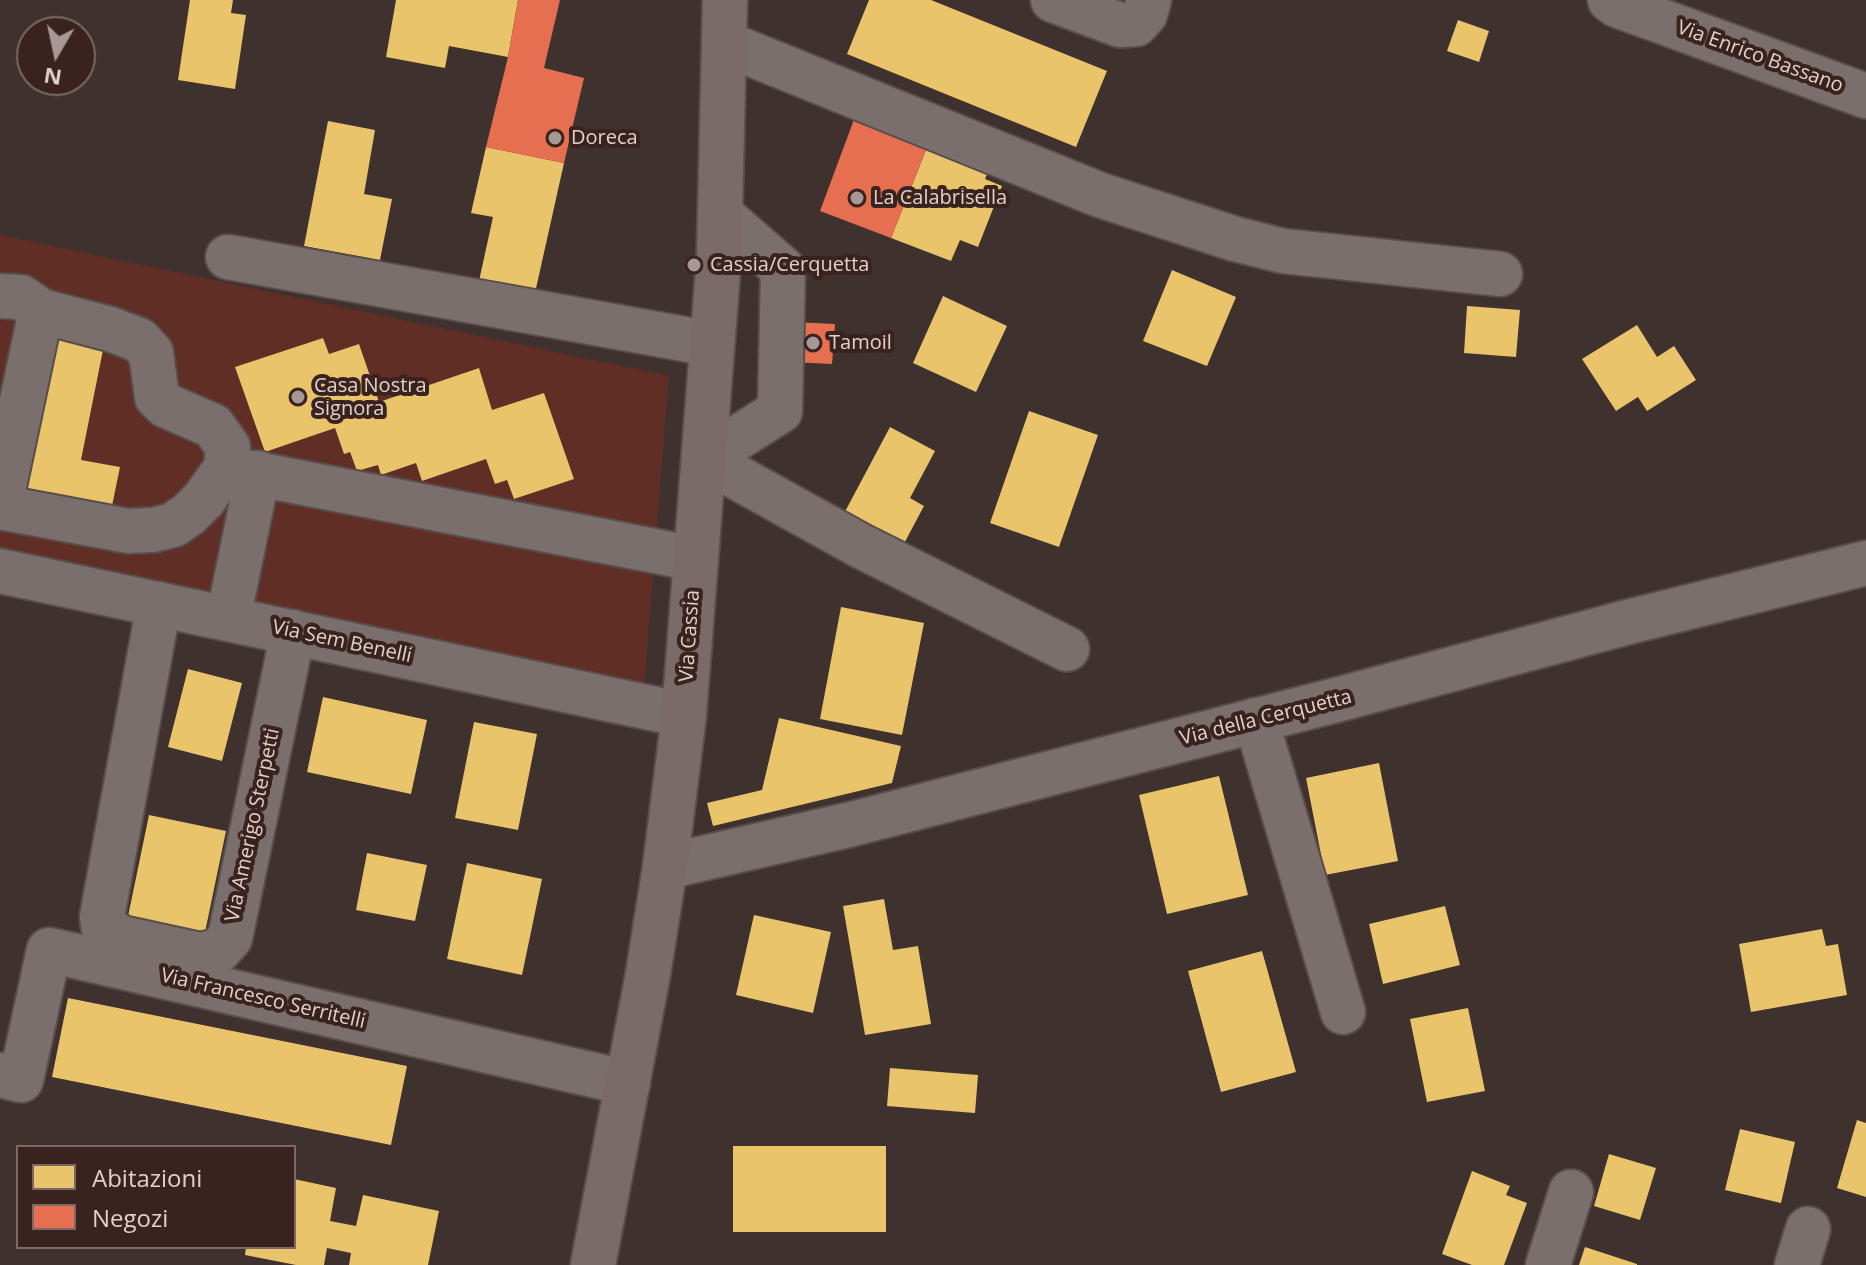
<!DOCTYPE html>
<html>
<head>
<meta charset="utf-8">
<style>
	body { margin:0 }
	#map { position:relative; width:1866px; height:1265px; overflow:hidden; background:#3e312e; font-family:"Open Sans",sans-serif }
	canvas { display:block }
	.legend { position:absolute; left:16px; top:1145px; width:280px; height:104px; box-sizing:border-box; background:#3a221e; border:2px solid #7c6864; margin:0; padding:10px 14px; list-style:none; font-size:24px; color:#e0d0cc }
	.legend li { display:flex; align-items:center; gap:16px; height:40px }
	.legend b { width:40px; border:2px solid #7c6864 }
	.north { position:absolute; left:16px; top:16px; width:80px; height:80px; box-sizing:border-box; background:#3a221e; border:2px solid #7c6864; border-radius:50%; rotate:189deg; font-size:22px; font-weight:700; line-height:32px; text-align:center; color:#e0d0cc }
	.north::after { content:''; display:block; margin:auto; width:28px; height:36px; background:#a79895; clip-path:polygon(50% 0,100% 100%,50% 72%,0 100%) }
</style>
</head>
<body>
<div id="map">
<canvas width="1866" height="1265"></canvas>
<ul class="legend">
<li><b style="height:22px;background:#e9c46a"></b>Abitazioni</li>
<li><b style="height:22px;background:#e76f51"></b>Negozi</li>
</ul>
<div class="north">N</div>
</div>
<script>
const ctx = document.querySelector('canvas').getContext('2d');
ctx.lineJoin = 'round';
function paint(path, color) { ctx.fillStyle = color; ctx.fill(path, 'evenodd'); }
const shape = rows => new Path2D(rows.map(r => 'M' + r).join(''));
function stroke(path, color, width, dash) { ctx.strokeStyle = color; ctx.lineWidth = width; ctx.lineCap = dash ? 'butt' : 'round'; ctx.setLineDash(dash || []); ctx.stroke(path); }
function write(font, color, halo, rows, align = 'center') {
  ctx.font = font + ' "Open Sans",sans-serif'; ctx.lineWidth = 8; ctx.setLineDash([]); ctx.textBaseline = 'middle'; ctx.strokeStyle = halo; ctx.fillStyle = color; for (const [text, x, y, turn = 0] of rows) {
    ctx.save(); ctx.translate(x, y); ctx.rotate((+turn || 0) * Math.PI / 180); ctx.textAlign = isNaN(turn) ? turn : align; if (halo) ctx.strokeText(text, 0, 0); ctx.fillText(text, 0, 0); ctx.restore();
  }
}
const green = shape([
	[0,235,669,376,644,687,0,551],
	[323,338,329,354,359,344,379,402,478,368,492,410,544,393,573,479,514,499,507,480,495,484,486,459,422,481,416,463,382,475,378,465,357,471,350,452,335,428,236,367],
	[105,341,81,460,119,467,23,489]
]);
const homes = shape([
	[190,0,233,0,231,13,246,15,235,89,178,80],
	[396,0,518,0,508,57,449,46,445,68,386,57],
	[869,0,931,0,1107,71,1076,147,847,54],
	[1458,20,1489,31,1479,62,1447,51],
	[328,121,375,130,364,194,392,199,380,260,304,246],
	[932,135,994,158,985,179,1002,186,978,247,960,240,951,261,891,238],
	[486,147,564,163,535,293,479,281,493,217,471,213],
	[1172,270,1236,297,1207,366,1143,341],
	[943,296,1007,326,976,392,913,363],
	[1467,306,1520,310,1516,357,1464,353],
	[1637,325,1657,357,1674,346,1696,380,1647,411,1638,397,1616,411,1582,359],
	[54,331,105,340,81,460,120,467,112,506,23,489],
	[323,338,329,354,359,344,379,402,479,368,492,410,544,393,574,479,514,499,507,480,495,484,486,459,422,481,416,463,381,475,378,465,357,471,350,452,344,454,335,428,265,452,235,367],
	[1029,411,1098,435,1059,547,990,523],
	[890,427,935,451,910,498,924,506,899,553,840,521],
	[841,607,924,623,902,735,820,719],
	[188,669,242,683,222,761,168,747],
	[323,697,427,720,411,794,307,772],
	[779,718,901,746,892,783,713,826,707,803,762,790],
	[474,722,537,734,518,830,455,818],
	[1379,763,1398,861,1325,875,1306,778],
	[1219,776,1248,895,1167,914,1139,795],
	[149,815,226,831,203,942,126,926],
	[367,853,427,865,415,921,356,910],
	[467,863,542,879,522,975,447,959],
	[884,899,893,950,918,946,931,1024,865,1035,843,906],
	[1445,906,1460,965,1383,984,1369,924],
	[754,915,831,932,813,1013,736,995],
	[1822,929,1826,946,1838,944,1847,995,1751,1012,1739,944],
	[1262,951,1296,1072,1221,1092,1188,971],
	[68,998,407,1066,391,1145,52,1077],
	[1468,1008,1485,1091,1427,1102,1410,1019],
	[890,1068,978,1075,975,1113,887,1106],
	[1857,1120,1866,1123,1866,1197,1837,1188],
	[1740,1129,1795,1142,1781,1203,1725,1190],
	[733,1146,886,1146,886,1232,733,1232],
	[1609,1154,1656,1168,1640,1220,1594,1206],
	[1472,1171,1510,1186,1506,1195,1527,1203,1504,1265,1472,1265,1442,1254],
	[294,1179,336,1188,330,1221,356,1226,363,1195,439,1211,428,1265,349,1265,351,1253,327,1248,324,1265,296,1265,245,1255,246,1247,294,1247],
	[1585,1247,1637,1264,1637,1265,1579,1265]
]);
const shops = shape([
	[518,0,560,0,544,68,584,78,564,163,486,147,508,57],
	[859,106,932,135,891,238,820,211],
	[793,322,835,324,832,364,792,362]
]);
const minor = shape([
	[1053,0,1120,25,1136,24,1145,14,1149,0],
	[1610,0,1617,5,1866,96],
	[724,43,1100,195,1235,239,1283,251,1500,274],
	[720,214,783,269,780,411,704,459,861,546,1067,649],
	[228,257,712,344],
	[0,296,21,297,41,311],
	[226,468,696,559],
	[0,505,41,311,110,329,139,340,151,353,157,397,165,405,213,426,228,447,226,468,204,499,189,514,173,525,153,530,128,531,0,507],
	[0,571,684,715],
	[232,600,258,473],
	[159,604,102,917,103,925,107,929,122,938,200,955,218,951,230,938,293,632],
	[1256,720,1343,1012],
	[665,867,848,825,1340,699,1628,622,1866,563],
	[0,1075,21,1080,49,950,628,1083],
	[1548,1265,1571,1192],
	[1797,1265,1808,1229]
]);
const major = shape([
	[593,1265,648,974,665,867,684,715,719,257,725,0]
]);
const markers = [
	[555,138,8,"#a79895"],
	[857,198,8,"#a79895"],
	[694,265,8,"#a79895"],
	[813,343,8,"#a79895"],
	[298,397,8,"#a79895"]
];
const streetNames = [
	["Via Enrico Bassano",1760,57,20],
	["Via Cassia",690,636,-86],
	["Via Sem Benelli",342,642,12],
	["Via della Cerquetta",1266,718,-14],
	["Via Amerigo Sterpetti",253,825,-78],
	["Via Francesco Serritelli",263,999,13]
];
const poiNames = [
	["Doreca",571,138],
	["La Calabrisella",873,198],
	["Cassia/Cerquetta",710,265],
	["Tamoil",829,343],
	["Casa Nostra",314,386],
	["Signora",314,409]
];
paint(green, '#602e24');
paint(homes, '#e9c46a');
paint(shops, '#e76f51');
stroke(minor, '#594d4b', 48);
stroke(major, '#594d4b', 48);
stroke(minor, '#7a6f6d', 44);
stroke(major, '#7a6b68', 44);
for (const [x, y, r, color] of markers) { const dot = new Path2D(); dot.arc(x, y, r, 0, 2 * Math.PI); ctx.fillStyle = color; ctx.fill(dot); stroke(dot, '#3a221e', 3); }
write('20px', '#e0d0cc', '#3a221e', streetNames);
write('20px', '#e0d0cc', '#3a221e', poiNames, 'left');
</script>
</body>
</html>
